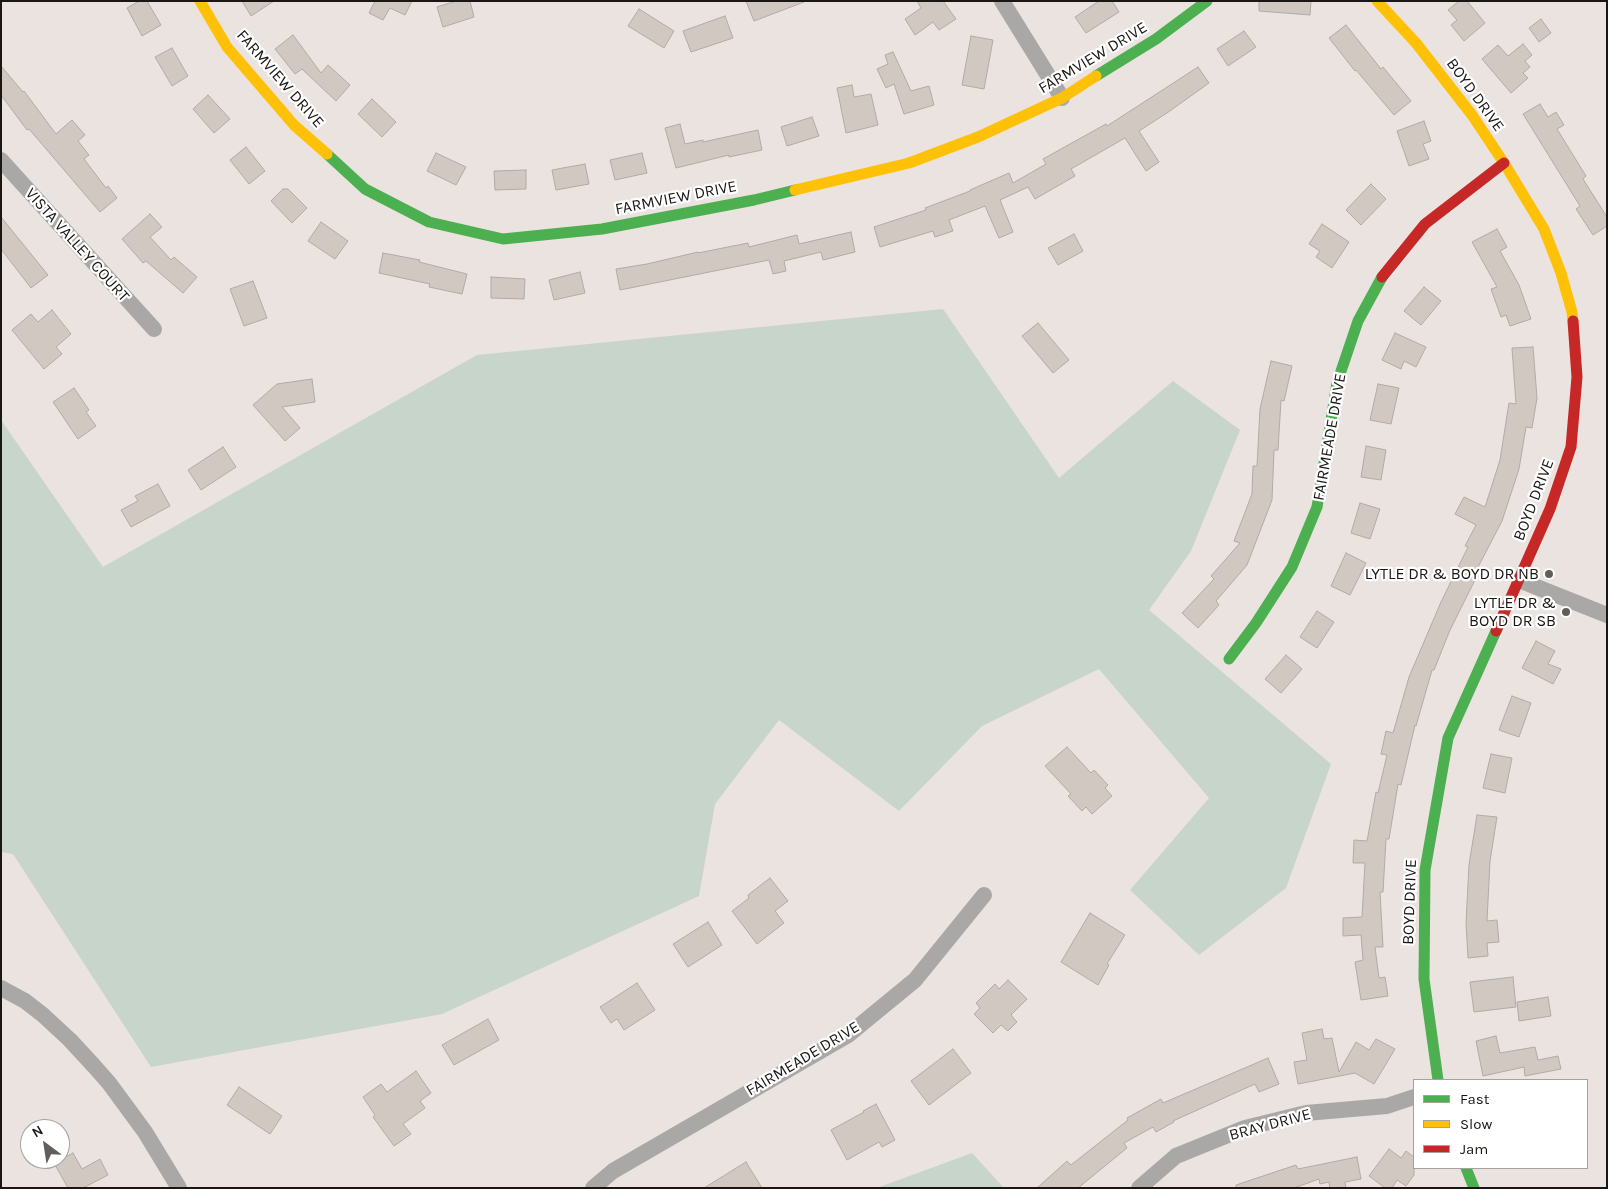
<!DOCTYPE html>
<html>
<head>
<meta charset="utf-8">
<style>
	body { margin:0 }
	#map { position:relative; width:1608px; height:1189px; overflow:hidden; background:#eae3e0; font-family:Karla,sans-serif }
	canvas { display:block }
	.frame { position:absolute; inset:0; border:2px solid #191614; pointer-events:none }
	.legend { position:absolute; left:1413px; top:1079px; width:175px; height:90px; box-sizing:border-box; background:#fff; border:1px solid #a3a2a1; margin:0; padding:6px 9px; list-style:none; font-size:15px; color:#191614 }
	.legend li { display:flex; align-items:center; gap:10px; height:25px }
	.legend b { width:25px; border:1px solid #a3a2a1 }
	.north { position:absolute; left:20px; top:1119px; width:50px; height:50px; box-sizing:border-box; background:#fff; border:1px solid #a3a2a1; border-radius:50%; rotate:329deg; font-size:14px; font-weight:700; line-height:20px; text-align:center; color:#191614 }
	.north::after { content:''; display:block; margin:auto; width:18px; height:22px; background:#625e5b; clip-path:polygon(50% 0,100% 100%,50% 72%,0 100%) }
</style>
</head>
<body>
<div id="map">
<canvas width="1608" height="1189"></canvas>
<div class="frame"></div>
<ul class="legend">
<li><b style="height:6px;background:#4caf50"></b>Fast</li>
<li><b style="height:6px;background:#ffc107"></b>Slow</li>
<li><b style="height:6px;background:#c62828"></b>Jam</li>
</ul>
<div class="north">N</div>
</div>
<script>
const ctx = document.querySelector('canvas').getContext('2d');
ctx.lineJoin = 'round';
function paint(path, color) { ctx.fillStyle = color; ctx.fill(path, 'evenodd'); }
const shape = rows => new Path2D(rows.map(r => 'M' + r).join(''));
function stroke(path, color, width, dash) { ctx.strokeStyle = color; ctx.lineWidth = width; ctx.lineCap = dash ? 'butt' : 'round'; ctx.setLineDash(dash || []); ctx.stroke(path); }
function write(font, color, halo, rows, align = 'center') {
  ctx.font = font + ' Karla,sans-serif'; ctx.lineWidth = 4.5; ctx.setLineDash([]); ctx.textBaseline = 'middle'; ctx.strokeStyle = halo; ctx.fillStyle = color; for (const [text, x, y, turn = 0] of rows) {
    ctx.save(); ctx.translate(x, y); ctx.rotate((+turn || 0) * Math.PI / 180); ctx.textAlign = isNaN(turn) ? turn : align; if (halo) ctx.strokeText(text, 0, 0); ctx.fillText(text, 0, 0); ctx.restore();
  }
}
const green = shape([
	[943,309,1059,478,1173,381,1240,430,1191,551,1149,610,1331,764,1286,888,1199,955,1130,890,1209,798,1099,669,982,726,899,811,779,720,715,804,699,896,442,1014,151,1067,13,854,1,852,1,420,103,567,477,355],
	[972,1153,1004,1188,877,1188]
]);
const building = shape([
	[139,1,147,1,161,25,142,36,127,8,139,1],
	[242,1,274,1,251,16,242,1],
	[375,1,412,1,405,15,390,8,383,20,369,13,375,1],
	[456,1,470,1,474,17,443,27,437,7,456,1],
	[746,1,803,1,804,2,754,21,746,1],
	[917,1,943,1,956,19,939,30,933,22,915,35,905,19,921,8,917,1],
	[1099,1,1112,1,1119,12,1086,33,1075,17,1099,1],
	[1259,1,1311,1,1310,15,1259,11,1259,1],
	[1459,1,1467,1,1485,23,1464,41,1451,25,1457,20,1448,10,1459,1],
	[639,9,674,31,664,48,628,26,639,9],
	[725,16,733,38,691,52,683,31,725,16],
	[1541,19,1551,33,1539,42,1529,28,1541,19],
	[1346,25,1381,69,1383,67,1411,101,1394,115,1356,70,1355,71,1329,38,1346,25],
	[1244,31,1256,47,1228,66,1217,49,1244,31],
	[293,35,321,73,328,65,350,85,336,101,302,69,295,74,275,49,293,35],
	[971,36,993,40,984,89,962,85,971,36],
	[1523,44,1532,55,1525,61,1530,67,1523,73,1528,78,1511,93,1482,59,1498,45,1508,56,1523,44],
	[172,48,188,76,172,86,155,57,172,48],
	[893,52,911,91,929,86,934,105,904,114,894,84,886,88,877,69,888,64,885,55,893,52],
	[1,66,23,92,24,91,56,134,72,120,85,135,78,141,89,155,84,159,106,188,108,186,117,198,100,212,29,129,27,130,1,95,1,66],
	[1198,67,1209,83,1167,113,1139,131,1159,162,1146,171,1125,138,1071,169,1075,176,1035,199,1028,187,1000,200,1013,232,999,238,985,206,949,220,953,231,935,237,933,231,880,247,874,227,926,210,925,208,970,191,970,190,1009,173,1013,183,1046,164,1043,159,1106,124,1107,126,1198,67],
	[852,85,854,97,871,94,878,125,846,133,837,88,852,85],
	[208,95,230,119,214,133,193,109,208,95],
	[372,99,396,122,382,137,358,114,372,99],
	[1540,104,1548,117,1556,112,1564,125,1557,129,1586,176,1583,179,1607,217,1607,226,1593,235,1576,209,1580,206,1523,114,1540,104],
	[812,117,819,136,787,146,781,127,812,117],
	[1424,121,1431,141,1423,144,1429,159,1409,166,1397,131,1424,121],
	[680,124,685,144,703,140,703,142,758,130,762,150,729,157,729,155,676,168,665,128,680,124],
	[246,147,265,171,249,184,230,160,246,147],
	[436,153,466,167,456,185,427,171,436,153],
	[642,153,647,173,615,180,610,160,642,153],
	[585,164,589,184,556,190,552,170,585,164],
	[526,170,526,189,495,190,494,171,526,170],
	[1371,184,1386,199,1361,225,1346,210,1371,184],
	[283,189,288,189,307,208,292,223,271,201,283,189],
	[150,214,162,227,150,237,171,260,174,257,197,277,183,293,146,261,143,263,122,239,150,214],
	[1,217,48,275,31,288,1,249,1,217],
	[321,222,348,241,335,259,308,241,321,222],
	[1322,224,1349,242,1332,268,1316,257,1320,251,1309,244,1322,224],
	[1497,229,1507,247,1500,251,1519,285,1531,319,1510,326,1506,315,1501,317,1491,289,1497,287,1472,242,1497,229],
	[851,232,855,252,823,260,821,252,784,261,786,271,773,274,769,260,620,290,616,269,647,264,698,252,698,253,748,243,749,247,797,235,799,244,851,232],
	[1074,234,1083,251,1058,265,1048,248,1074,234],
	[383,253,420,260,419,262,467,274,462,294,429,287,430,284,379,273,383,253],
	[580,272,585,293,554,300,549,280,580,272],
	[491,277,525,279,524,299,491,298,491,277],
	[253,281,267,318,244,326,230,289,253,281],
	[1424,287,1441,301,1421,325,1404,311,1424,287],
	[52,310,71,334,56,347,62,354,44,369,12,330,31,314,38,322,52,310],
	[1038,323,1069,360,1053,373,1022,336,1038,323],
	[1395,333,1426,347,1416,367,1404,361,1401,369,1382,360,1395,333],
	[1533,347,1537,398,1532,428,1526,427,1519,469,1502,521,1476,571,1479,572,1450,630,1434,670,1432,670,1416,726,1415,725,1401,785,1398,784,1389,839,1386,839,1383,892,1380,892,1383,947,1375,947,1379,978,1385,977,1388,996,1361,1000,1355,962,1363,960,1361,935,1343,936,1343,918,1362,917,1365,863,1353,863,1354,840,1367,841,1376,792,1378,793,1387,755,1381,754,1386,731,1393,733,1409,677,1441,602,1468,547,1465,546,1476,525,1455,514,1464,497,1485,507,1500,460,1509,403,1516,404,1512,348,1533,347],
	[1271,361,1292,366,1284,401,1281,400,1278,450,1274,450,1272,500,1247,565,1216,601,1219,605,1198,628,1182,613,1214,579,1211,576,1240,543,1234,541,1252,494,1253,466,1257,466,1260,409,1271,361],
	[312,379,315,402,282,407,300,428,285,441,253,405,277,384,312,379],
	[1378,384,1399,388,1391,424,1370,420,1378,384],
	[74,388,89,410,86,412,96,426,78,439,53,402,74,388],
	[1366,446,1386,450,1381,480,1361,477,1366,446],
	[223,447,236,467,201,490,188,470,223,447],
	[158,484,170,506,131,527,121,510,138,501,135,496,158,484],
	[1360,503,1380,509,1370,539,1351,533,1360,503],
	[1346,553,1366,563,1350,595,1331,586,1346,553],
	[1317,611,1334,622,1317,648,1300,637,1317,611],
	[1536,641,1555,651,1548,664,1561,669,1553,684,1522,668,1536,641],
	[1286,655,1302,669,1281,693,1265,679,1286,655],
	[1512,696,1531,703,1519,737,1499,730,1512,696],
	[1067,747,1091,773,1094,770,1108,785,1105,788,1112,796,1092,814,1086,807,1082,811,1068,796,1071,794,1045,766,1067,747],
	[1491,754,1512,758,1505,793,1483,788,1491,754],
	[1477,815,1497,817,1490,861,1487,921,1497,920,1499,942,1487,943,1488,956,1468,958,1466,923,1469,865,1477,815],
	[770,878,788,901,775,911,784,923,757,944,732,911,749,898,748,895,770,878],
	[1090,913,1125,935,1107,964,1109,965,1098,985,1061,962,1090,913],
	[708,922,722,945,688,967,673,944,708,922],
	[1513,977,1516,1007,1474,1012,1470,982,1513,977],
	[1008,980,1027,999,1011,1015,1017,1022,1008,1031,1001,1025,993,1033,974,1014,980,1008,976,1003,995,984,999,989,1008,980],
	[637,983,655,1010,624,1030,617,1019,611,1023,600,1007,637,983],
	[1548,997,1551,1016,1519,1021,1517,1002,1548,997],
	[488,1019,499,1040,454,1065,442,1045,488,1019],
	[1322,1029,1324,1039,1332,1038,1339,1072,1356,1042,1369,1050,1376,1039,1395,1049,1374,1084,1355,1073,1298,1084,1294,1062,1307,1060,1302,1033,1322,1029],
	[1496,1036,1500,1053,1535,1047,1538,1060,1558,1056,1561,1069,1525,1076,1524,1067,1483,1076,1476,1041,1496,1036],
	[953,1049,971,1073,929,1105,911,1081,953,1049],
	[1268,1058,1279,1084,1259,1092,1255,1084,1173,1121,1174,1122,1156,1132,1153,1127,1124,1143,1127,1148,1078,1188,1037,1188,1067,1161,1071,1165,1128,1120,1127,1118,1161,1099,1163,1103,1268,1058],
	[416,1071,431,1093,420,1101,425,1108,403,1124,411,1134,394,1146,373,1117,375,1115,363,1097,381,1084,387,1092,416,1071],
	[239,1087,282,1116,270,1134,227,1105,239,1087],
	[876,1104,895,1140,882,1147,879,1142,847,1160,831,1130,864,1112,863,1111,876,1104],
	[1389,1149,1401,1158,1406,1151,1414,1157,1414,1175,1406,1186,1397,1180,1392,1188,1385,1188,1369,1176,1389,1149],
	[73,1153,82,1169,100,1159,108,1175,83,1188,68,1188,54,1163,73,1153],
	[1357,1157,1361,1179,1345,1182,1346,1188,1330,1188,1329,1182,1320,1184,1319,1179,1294,1188,1236,1188,1236,1185,1296,1165,1298,1169,1357,1157],
	[746,1162,762,1188,704,1188,746,1162]
]);
const street = shape([
	[1002,1,1062,98],
	[1,160,154,329],
	[1519,580,1607,615],
	[1,988,25,1001,43,1015,70,1040,94,1066,109,1083,145,1132,179,1188],
	[593,1188,613,1171,848,1035,915,980,984,895],
	[1139,1188,1176,1156,1245,1128,1306,1113,1387,1106,1414,1097]
]);
const fast = shape([
	[1096,76,1156,39,1207,1],
	[327,154,365,189,429,222,503,239,602,229,754,200,795,190],
	[1229,659,1256,623,1292,567,1317,507,1337,383,1358,321,1382,277],
	[1438,1080,1424,979,1425,870,1448,738,1496,631],
	[1466,1168,1474,1188]
]);
const slow = shape([
	[200,1,227,47,294,125,327,154],
	[1377,1,1416,43,1472,115,1504,163,1544,229,1561,273,1572,312,1573,321],
	[795,190,909,163,978,137,1062,98,1096,76]
]);
const jam = shape([
	[1382,277,1425,224,1504,163],
	[1496,631,1550,509,1571,447,1577,377,1573,321]
]);
const markers = [
	[1549,574,5,"#625e5b"],
	[1566,612,5,"#625e5b"]
];
const streetNames = [
	["FARMVIEW DRIVE",1093,58,-31],
	["FARMVIEW DRIVE",280,79,49],
	["BOYD DRIVE",1475,95,54],
	["FARMVIEW DRIVE",676,198,-11],
	["VISTA VALLEY COURT",77,245,48],
	["FAIRMEADE DRIVE",1330,437,-80],
	["BOYD DRIVE",1534,500,-69],
	["BOYD DRIVE",1410,902,-88],
	["FAIRMEADE DRIVE",803,1059,-31],
	["BRAY DRIVE",1270,1125,-15]
];
const poiNames = [
	["LYTLE DR & BOYD DR NB",1539,574],
	["LYTLE DR &",1556,603],
	["BOYD DR SB",1556,621]
];
paint(green, '#c7d5ca');
paint(building, '#d1c8c1');
stroke(building, '#afaba8', 1);
stroke(street, '#aaa8a7', 16);
stroke(fast, '#4caf50', 11);
stroke(slow, '#ffc107', 11);
stroke(jam, '#c62828', 11);
for (const [x, y, r, color] of markers) { const dot = new Path2D(); dot.arc(x, y, r, 0, 2 * Math.PI); ctx.fillStyle = color; ctx.fill(dot); stroke(dot, '#fff', 2); }
write('16px', '#191614', '#fff', streetNames);
write('16px', '#191614', '#fff', poiNames, 'right');
</script>
</body>
</html>
